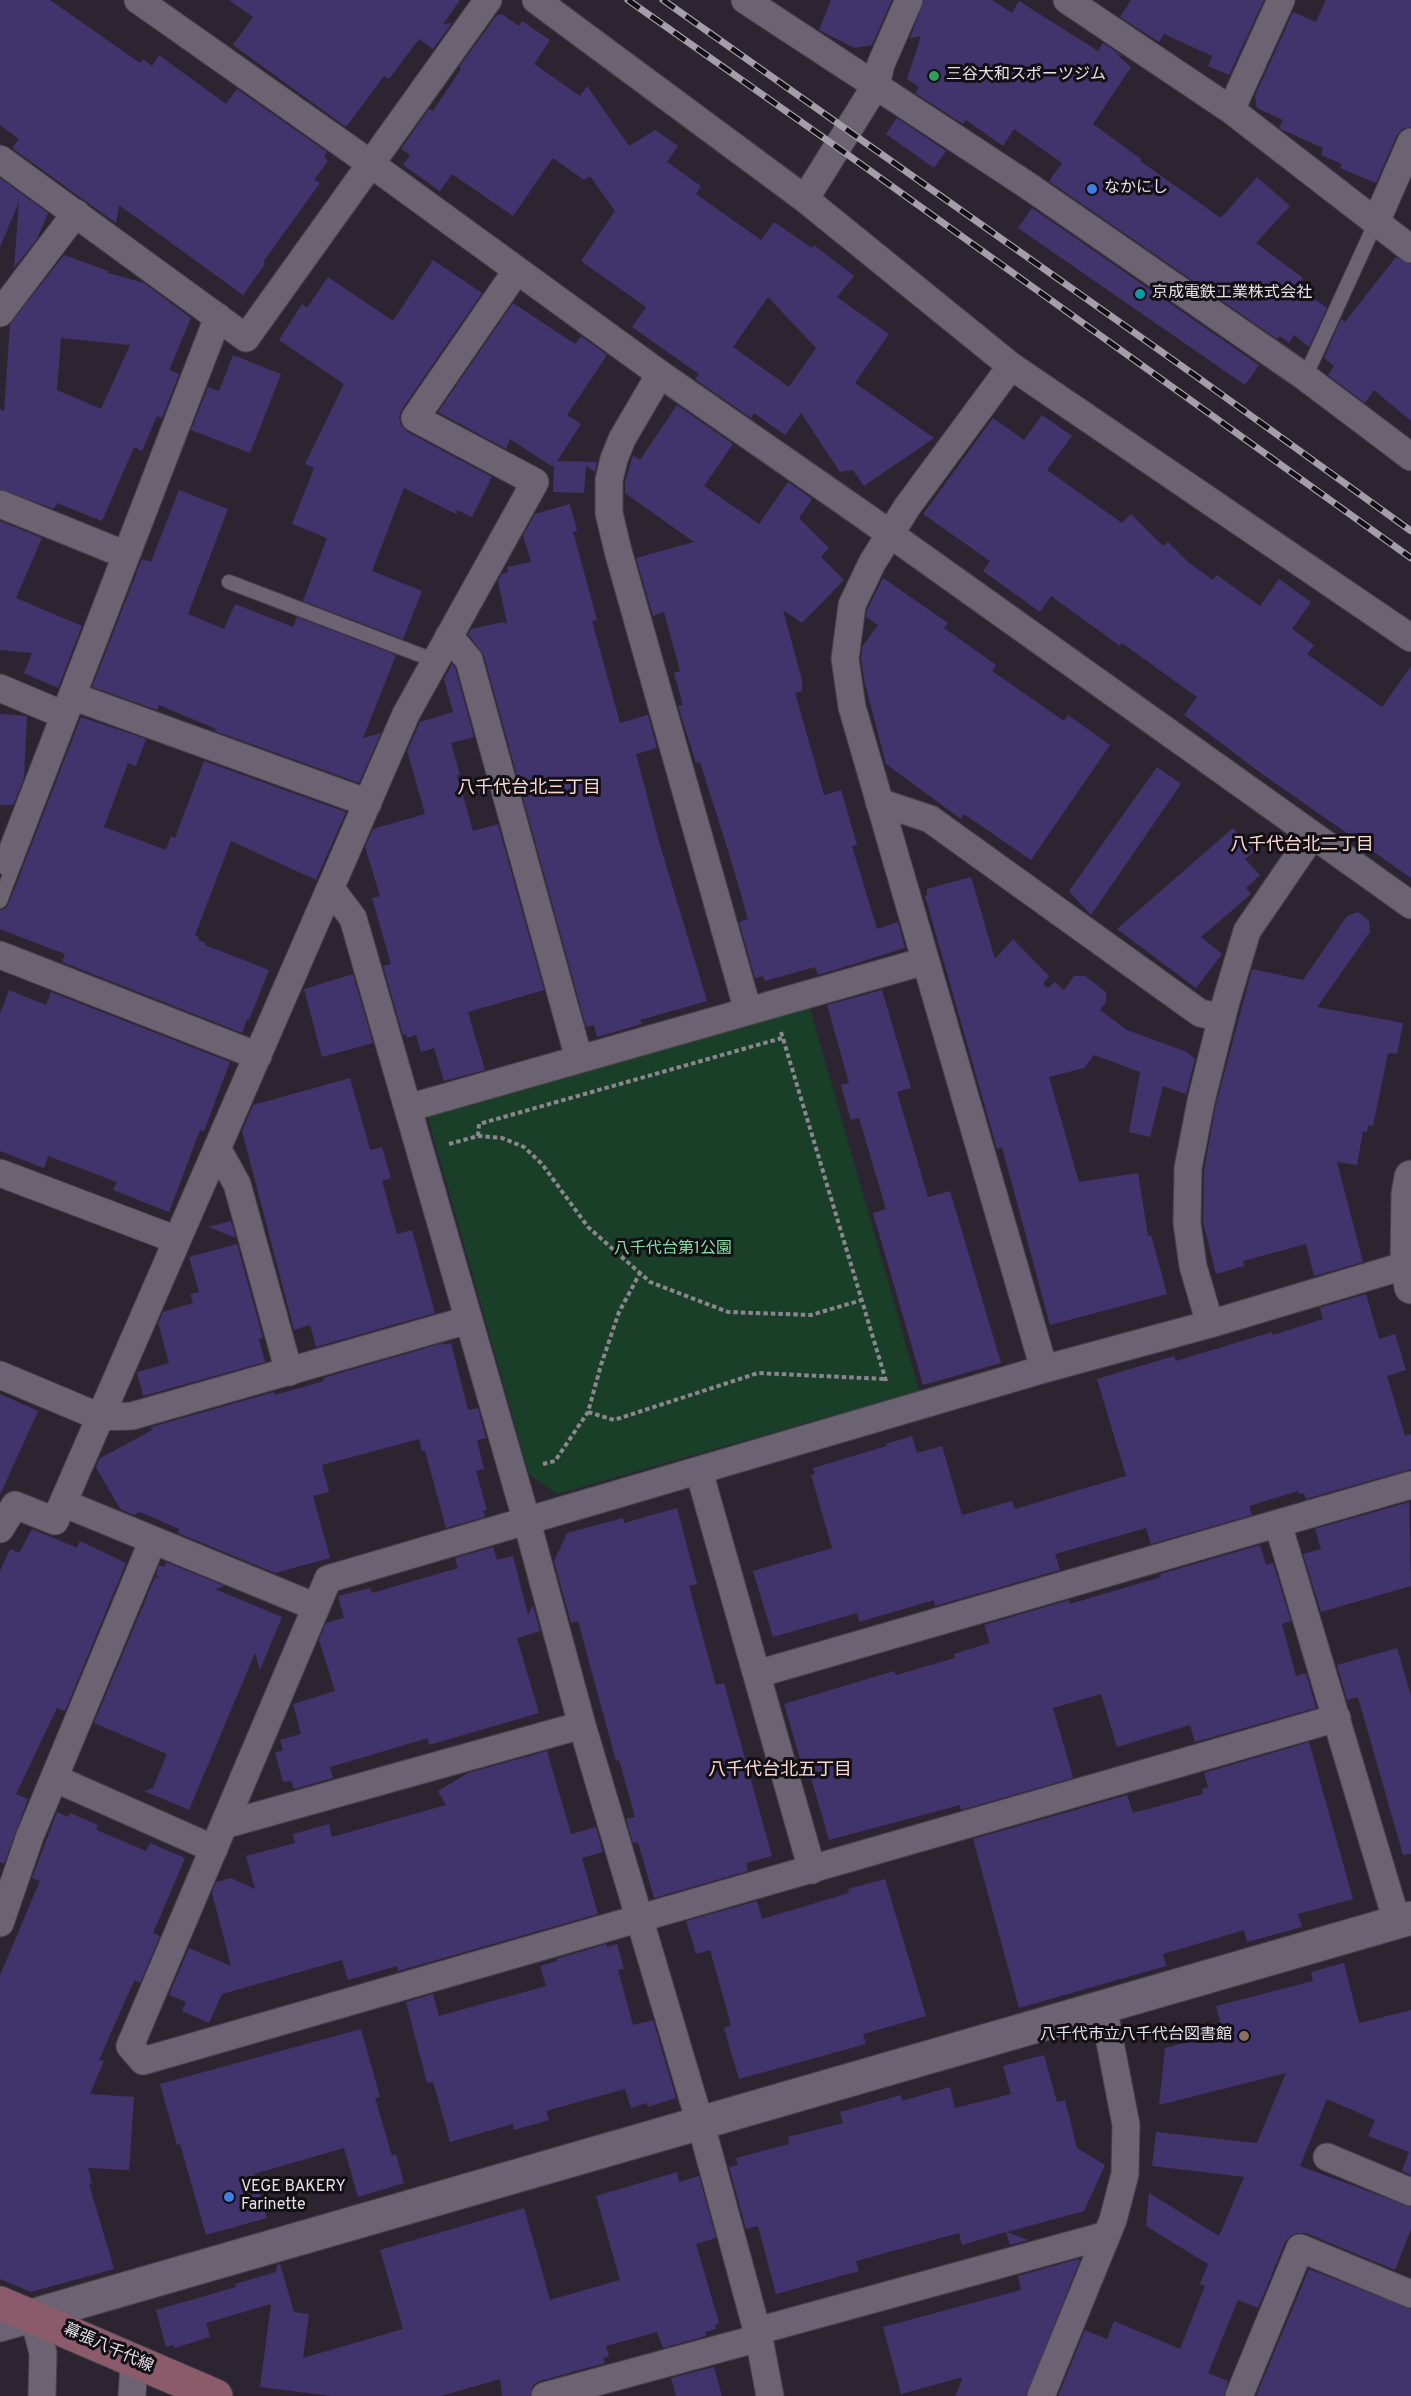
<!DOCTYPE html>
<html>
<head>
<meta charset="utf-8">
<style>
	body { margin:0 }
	canvas { display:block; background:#2c2531 }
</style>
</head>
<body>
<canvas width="1411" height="2396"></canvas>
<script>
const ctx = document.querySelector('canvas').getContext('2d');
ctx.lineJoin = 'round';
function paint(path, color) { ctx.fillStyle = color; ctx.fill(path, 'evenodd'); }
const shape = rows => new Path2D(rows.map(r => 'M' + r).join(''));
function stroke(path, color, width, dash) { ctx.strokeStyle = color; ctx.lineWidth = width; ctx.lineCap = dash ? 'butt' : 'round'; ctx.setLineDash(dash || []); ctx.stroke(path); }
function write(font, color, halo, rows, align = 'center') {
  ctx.font = font + ' Overpass,"Noto Sans JP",sans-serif'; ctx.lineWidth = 6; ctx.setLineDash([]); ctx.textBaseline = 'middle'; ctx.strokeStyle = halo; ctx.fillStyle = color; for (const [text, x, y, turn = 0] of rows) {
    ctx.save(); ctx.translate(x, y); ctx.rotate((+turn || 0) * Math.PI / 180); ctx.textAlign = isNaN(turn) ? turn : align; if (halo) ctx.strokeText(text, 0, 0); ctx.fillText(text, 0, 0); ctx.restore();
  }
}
const green = shape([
	[809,1005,919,1391,557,1494,529,1474,428,1118,432,1112]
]);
const building = shape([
	[0,0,50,0,140,63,143,59,152,66,159,55,226,104,237,89,327,152,324,157,328,161,314,180,320,183,263,262,265,264,243,295,119,205,116,223,12,148,19,139,0,125],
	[229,0,460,0,443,24,452,23,433,49,419,39,389,79,384,76,346,127,233,45,253,17],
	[831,0,892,0,872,45,855,48,819,30],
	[924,0,992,0,1012,13,1019,1,1098,51,1103,43,1124,57,1115,53,1131,67,1093,124,1141,159,1140,161,1221,218,1257,177,1290,206,1256,243,1303,278,1297,286,1327,308,1309,347,1294,335,1289,343,1280,336,1277,339,1049,181,1062,163,1014,129,1003,146,966,120,963,124,915,93,919,87,907,79,921,36,910,38],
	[1131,0,1264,0,1229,75,1208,66,1212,56,1164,34,1159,42,1120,17],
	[1326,0,1411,0,1411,127,1402,129,1397,135,1376,183,1340,168,1342,164,1321,155,1323,148,1281,129,1279,128,1283,120,1257,108,1255,96,1293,12,1316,22],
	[502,14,519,26,522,21,550,40,534,64,580,96,587,86,629,146,655,130,678,146,667,162,701,186,696,194,761,240,774,222,812,248,814,245,854,276,837,297,889,334,855,383,934,438,864,486,853,470,840,472,801,413,785,435,754,413,751,418,695,379,699,374,632,327,646,307,581,261,615,211,590,176,584,180,553,158,513,216,452,174,440,191,403,165,410,155,401,149,429,109,433,111,461,69,459,67,497,15],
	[768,297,816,348,789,387,733,347],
	[897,118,946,151,934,168,886,134],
	[0,178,48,213,37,239,14,268,19,202,0,247],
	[1032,208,1259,365,1245,385,1018,228],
	[64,255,108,271,108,273,144,283,191,318,169,370,179,374,162,418,157,416,142,451,134,447,102,521,57,503,54,509,0,489,0,409,4,411,10,324],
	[61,338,130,345,101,409,57,390],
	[1396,257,1411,264,1411,421,1374,390,1365,403,1328,375,1334,366,1324,358,1341,319,1345,322],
	[433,260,482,293,402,409,399,417,401,425,408,432,492,477,472,517,457,510,456,514,404,488,372,571,422,591,403,639,303,601,327,538,292,524,314,468,305,464,344,384,279,340,302,304,307,308,328,277,393,321],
	[513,303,575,344,581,336,607,355,567,415,581,424,557,461,597,462,595,472,586,466,584,493,553,492,554,465,553,467,510,439,506,449,438,412],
	[233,355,281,374,250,453,191,430,208,387,219,391],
	[677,405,733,444,704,486,759,524,788,482,812,499,799,518,829,548,821,557,844,580,802,623,783,610,802,680,802,691,795,693,824,795,841,790,857,845,852,846,877,929,898,922,905,948,818,975,815,967,765,981,763,976,755,978,739,922,748,919,731,860,700,762,696,763,678,706,683,705,674,673,680,671,664,612,653,616,636,558,694,542,625,493,625,482,633,455,640,460],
	[1042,415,1072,436,1047,470,1122,523,1131,514,1163,546,1168,542,1189,563,1213,580,1217,575,1260,606,1279,579,1311,602,1292,629,1314,645,1307,654,1382,707,1411,666,1411,878,1258,771,1184,715,1197,697,1122,643,1120,646,1051,596,1040,612,983,571,990,561,923,514,993,418,1024,440],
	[179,490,228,509,188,614,224,629,235,604,293,627,297,617,396,655,363,738,381,733,359,783,215,731,216,729,159,705,157,710,92,687,142,559,151,562],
	[570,504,577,531,573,532,597,620,592,621,620,723,648,715,657,748,636,754,660,845,707,1001,640,1020,642,1024,597,1037,594,1025,586,1027,484,656,468,634,471,629,503,622,507,624,498,581,502,574,508,572,507,567,531,562,523,535,535,514],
	[0,521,42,538,16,598,82,626,58,688,24,673,32,653,0,650],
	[883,578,948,623,944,628,996,665,992,671,1064,721,1068,715,1110,745,1031,860,964,814,961,819,886,764,865,684,861,659,862,647,878,625,866,617,867,610],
	[452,664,455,667,474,737,451,743,460,775,457,775,473,831,498,824,544,990,468,1012,485,1070,444,1081,434,1048,421,1052,416,1035,407,1038,406,1034,403,1035,383,966,391,964,372,898,380,896,365,847,373,829,425,814,407,751,420,722,453,712,444,679],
	[0,714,27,716,24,778,13,805,0,805],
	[81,717,146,739,136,766,128,763,104,827,166,850,171,836,175,838,204,761,346,812,316,880,231,841,195,935,199,937,198,940,206,943,205,945,269,970,249,1020,247,1019,242,1033,62,962,65,954,0,929,0,910,6,908,12,895],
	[1157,767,1181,784,1091,915,1069,891],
	[1233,828,1254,852,1245,859,1260,875,1246,888,1251,894,1201,937,1222,954,1196,988,1117,929],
	[971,877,995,959,1013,939,1049,976,1043,984,1048,988,1055,982,1064,990,1074,976,1085,976,1106,992,1106,1002,1100,1010,1127,1030,1187,1052,1195,1059,1186,1094,1163,1086,1150,1137,1129,1132,1140,1072,1094,1055,1084,1068,1049,1077,1079,1182,1138,1173,1148,1236,1151,1235,1167,1294,1050,1325,1002,1147,997,1149,925,896,927,895,927,889],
	[1358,912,1369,921,1370,932,1317,1007,1403,1023,1397,1054,1388,1053,1373,1126,1368,1125,1367,1132,1363,1131,1357,1165,1337,1162,1363,1262,1314,1276,1306,1244,1243,1261,1244,1266,1216,1274,1203,1222,1204,1170,1216,1104,1252,969,1303,980,1347,916],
	[353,974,373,1043,322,1057,304,989],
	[9,990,46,1005,51,992,230,1062,204,1131,200,1130,169,1212,113,1190,117,1182,48,1156,44,1168,0,1151,0,1014],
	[882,990,911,1088,897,1092,928,1197,950,1191,1001,1363,923,1385,873,1213,886,1209,859,1118,851,1120,841,1085,849,1083,827,1005],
	[350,1078,370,1150,382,1147,391,1178,382,1181,397,1234,412,1230,435,1313,316,1347,310,1325,294,1330,242,1131,253,1105],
	[231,1221,236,1238,208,1227],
	[237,1244,263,1338,259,1339,265,1362,143,1396,137,1372,169,1363,158,1323,163,1312,193,1303,190,1294,199,1292,189,1257],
	[1366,1294,1379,1339,1395,1334,1406,1370,1387,1376,1405,1436,1411,1434,1411,1469,1306,1499,1304,1493,1299,1494,1298,1491,1249,1506,1252,1515,1151,1544,1146,1528,1055,1554,1060,1570,935,1606,934,1600,859,1622,857,1613,773,1637,753,1571,832,1548,811,1475,815,1474,813,1468,887,1446,886,1444,912,1436,917,1453,942,1446,962,1515,1012,1501,1015,1509,1126,1476,1097,1379,1174,1356,1176,1361,1272,1332,1273,1335,1323,1319,1320,1308,1322,1307],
	[443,1343,444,1345,451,1343,468,1410,478,1408,486,1438,477,1440,484,1469,476,1471,487,1510,483,1511,485,1517,446,1528,425,1451,422,1451,419,1439,322,1465,329,1492,313,1496,330,1558,275,1573,178,1533,179,1529,140,1512,134,1515,120,1509,96,1467,99,1459,152,1430,151,1427,274,1392,275,1395,324,1381,323,1378],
	[0,1394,38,1411,0,1495],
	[1409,1502,1411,1586,1321,1612,1303,1554,1321,1549,1315,1529],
	[677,1508,697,1584,689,1586,716,1685,724,1683,772,1856,746,1863,748,1871,654,1898,638,1842,633,1843,626,1819,635,1817,619,1760,616,1761,578,1621,571,1623,554,1561,567,1533,623,1518,624,1523],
	[32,1529,77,1548,80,1541,126,1563,65,1711,57,1708,16,1794,28,1799,4,1864,0,1862,0,1571,10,1549,19,1553],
	[1260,1545,1266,1565,1273,1563,1291,1621,1282,1624,1296,1676,1306,1673,1316,1708,1195,1742,1190,1725,1117,1747,1101,1694,1053,1708,1073,1778,961,1810,960,1805,829,1840,811,1778,806,1779,784,1704,894,1671,896,1675,955,1658,954,1654,990,1643,984,1625,1069,1600,1070,1604,1161,1577,1160,1574],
	[493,1547,497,1560,513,1556,528,1615,533,1605,540,1631,517,1638,539,1713,429,1745,428,1738,330,1767,333,1778,294,1789,291,1781,283,1782,275,1753,283,1750,280,1740,301,1734,293,1704,335,1691,319,1640,326,1623,344,1618,338,1596,370,1588,372,1593,458,1568,455,1558],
	[166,1562,225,1586,215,1589,282,1617,260,1670,255,1653,189,1810,144,1791,153,1788,167,1754,94,1723,155,1577,159,1579,156,1574,159,1565,164,1567],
	[1397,1648,1411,1696,1411,1854,1403,1855,1358,1697,1347,1700,1337,1665],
	[1309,1742,1353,1899,1298,1914,1302,1927,1247,1942,1244,1930,1163,1954,1166,1966,1019,2008,973,1839,1127,1795,1133,1813,1203,1794,1202,1789,1208,1787,1204,1773],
	[547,1751,571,1834,596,1827,603,1852,582,1858,598,1914,398,1971,397,1966,348,1980,342,1960,222,1994,209,2023,182,2011,186,2002,169,1995,189,1948,231,1966,212,1893,216,1882,231,1878,255,1889,246,1856,295,1843,293,1834,329,1824,332,1837,446,1805,438,1791,468,1773],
	[57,1812,68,1817,70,1813,98,1825,96,1829,99,1831,146,1851,150,1843,185,1858,153,1933,160,1936,140,1983,135,1980,129,1992,99,2060,104,2061,90,2094,134,2097,129,2170,88,2168,92,2183,89,2184,114,2269,31,2292,0,2279,0,1975,40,1881,32,1878],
	[885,1879,926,2016,863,2034,866,2044,739,2079,724,2028,731,2025,710,1950,696,1954,686,1921,757,1901,762,1919,849,1893,848,1889],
	[606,1944,607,1947,617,1944,624,1969,618,1970,633,2025,653,2020,676,2098,648,2107,647,2103,631,2108,625,2089,546,2111,549,2120,514,2130,513,2124,450,2142,433,2082,427,2083,406,2002,433,1994,439,2016,546,1986,540,1966,557,1961,556,1959],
	[1344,1963,1359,2023,1411,2010,1411,2175,1402,2171,1409,2152,1368,2136,1375,2120,1327,2099,1300,2166,1411,2207,1411,2229,1395,2270,1306,2233,1297,2233,1290,2236,1285,2242,1258,2308,1238,2300,1208,2373,1228,2381,1224,2396,1058,2396,1085,2330,1107,2339,1114,2321,1180,2349,1205,2286,1200,2284,1208,2264,1146,2226,1149,2193,1219,2236,1244,2177,1152,2166,1156,2132,1257,2143,1286,2073,1159,2105,1165,2048,1223,2033,1216,2006,1313,1981,1311,1972],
	[361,2029,380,2097,375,2098,392,2156,396,2154,404,2183,358,2197,344,2148,254,2174,267,2218,206,2235,180,2144,177,2145,160,2084],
	[1044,2055,1057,2102,1065,2100,1077,2148,1105,2165,1084,2211,1007,2232,1028,2240,1010,2245,1006,2232,962,2245,959,2233,856,2261,859,2271,776,2294,758,2226,746,2229,729,2167,738,2165,736,2158,789,2144,788,2137,843,2123,840,2112,901,2095,902,2101,950,2087,955,2108,1011,2094,1003,2066],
	[677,2172,679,2182,699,2176,716,2238,696,2244,719,2323,715,2325,716,2329,705,2332,706,2336,663,2348,657,2332,606,2346,609,2356,603,2358,605,2363,540,2381,533,2385,530,2396,502,2396,500,2379,441,2396,332,2396,260,2387,271,2304,206,2323,210,2337,175,2348,173,2345,166,2347,156,2310,236,2287,235,2284,276,2272,277,2265,280,2264,294,2312,309,2314,303,2358,403,2329,380,2250,524,2208,550,2300,620,2280,596,2196],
	[1078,2259,1080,2260,1026,2396,955,2396,963,2377,901,2394,883,2327,1021,2290,1018,2276],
	[1309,2269,1411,2309,1411,2396,1256,2396],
	[714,2367,722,2396,676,2396,671,2378]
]);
const path = shape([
	[781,1032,887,1384],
	[478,1136,479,1124,782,1038],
	[449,1144,478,1136,502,1138,524,1147,542,1164,588,1227,650,1282,728,1312,811,1315,862,1300],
	[588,1412,614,1420,758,1373,885,1379],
	[543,1464,555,1461,588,1412,601,1365,619,1312,640,1273]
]);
const service = shape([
	[1305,377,1376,222],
	[229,582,436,661],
	[0,901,14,864,10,863]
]);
const minor = shape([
	[138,0,371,164,660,374,862,514,1411,905],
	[536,0,805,199,1011,366,1411,638],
	[745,0,1027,185,1305,377,1411,457],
	[1067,0,1231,110,1411,249],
	[1231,110,1281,0],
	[0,159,246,338,488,0],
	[805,199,876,85,881,64,909,0],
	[1376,222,1411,142],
	[0,313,76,213],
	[1011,366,907,507,872,563,852,605,845,659,852,707,1044,1369],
	[660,374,622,439,614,459,609,480,609,513,618,551,748,1011],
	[0,504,126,555],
	[449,636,469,660,579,1059],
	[0,688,64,715],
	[72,696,368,803],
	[879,802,930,819,1200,1013,1222,1018],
	[8,862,218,317],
	[331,889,353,918,527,1522,582,1725,706,2143,759,2338,770,2396],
	[0,955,258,1056],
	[408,1108,925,961],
	[217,1148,237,1184,289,1372],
	[0,1173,177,1240],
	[1210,1324,1193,1266,1187,1223,1188,1168,1201,1101,1225,1005,1247,931,1312,836],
	[0,1375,100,1417,132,1416,468,1320],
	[699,1471,812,1870],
	[63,1503,316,1607],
	[1278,1524,1397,1922],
	[0,1529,15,1505,55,1521,406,714,535,482,415,418,517,270],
	[757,1674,1411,1485],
	[1337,1718,143,2061,130,2046,328,1579,1044,1369,1210,1324,1407,1265],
	[54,1778,214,1849],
	[224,1825,582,1725],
	[0,1923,30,1836,153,1540],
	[1327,2157,1411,2192],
	[33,2315,43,2353,42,2396],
	[757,2331,1107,2235],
	[132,2396,134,2362],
	[545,2396,759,2338],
	[1041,2396,1113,2220,1125,2174,1126,2125,1103,2006],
	[1239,2396,1300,2248,1411,2294]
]);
const tertiary = shape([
	[1411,1177,1408,1194,1407,1265,1411,1287],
	[0,2325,1411,1918]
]);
const secondary = shape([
	[0,2303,216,2396]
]);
const rail = shape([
	[628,0,851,157,1411,558],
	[663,0,1193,374,1411,531]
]);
const markers = [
	[934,76,6,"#2e9e5b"],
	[1092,189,6,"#3f7fe0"],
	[1140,294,6,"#0f9aa8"],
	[1244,2036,6,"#8d6e63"],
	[229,2197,6,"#3f7fe0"]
];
const poiNames = [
	["三谷大和スポーツジム",946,76],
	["なかにし",1104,189],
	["京成電鉄工業株式会社",1152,294],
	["八千代市立八千代台図書館",1232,2036,"right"],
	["VEGE BAKERY",241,2188],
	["Farinette",241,2206]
];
const parkNames = [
	["八千代台第1公園",673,1250]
];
const streetNames = [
	["幕張八千代線",108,2349,24]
];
const neighbourhoodNames = [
	["八千代台北三丁目",529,789],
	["八千代台北二丁目",1302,846],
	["八千代台北五丁目",780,1771]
];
paint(green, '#193f28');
paint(building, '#41336c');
stroke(service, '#47414b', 16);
stroke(minor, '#47414b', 29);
stroke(tertiary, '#47414b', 35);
stroke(secondary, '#47414b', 35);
stroke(path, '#8c8690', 4, [4.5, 3]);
stroke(service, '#6b6371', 14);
stroke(minor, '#6b6371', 27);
stroke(tertiary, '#6b6371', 33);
stroke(secondary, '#8b5b6c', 33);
stroke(rail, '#a49ea8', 7);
stroke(rail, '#131015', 4.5, [14]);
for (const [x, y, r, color] of markers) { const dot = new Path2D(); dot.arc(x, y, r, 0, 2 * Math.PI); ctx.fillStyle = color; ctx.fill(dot); stroke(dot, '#131015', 2); }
write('16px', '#e6e1e9', '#131015', poiNames, 'left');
write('16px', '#81e0a4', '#131015', parkNames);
write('16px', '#e6e1e9', '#131015', streetNames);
write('18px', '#fad7d1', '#131015', neighbourhoodNames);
</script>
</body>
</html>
